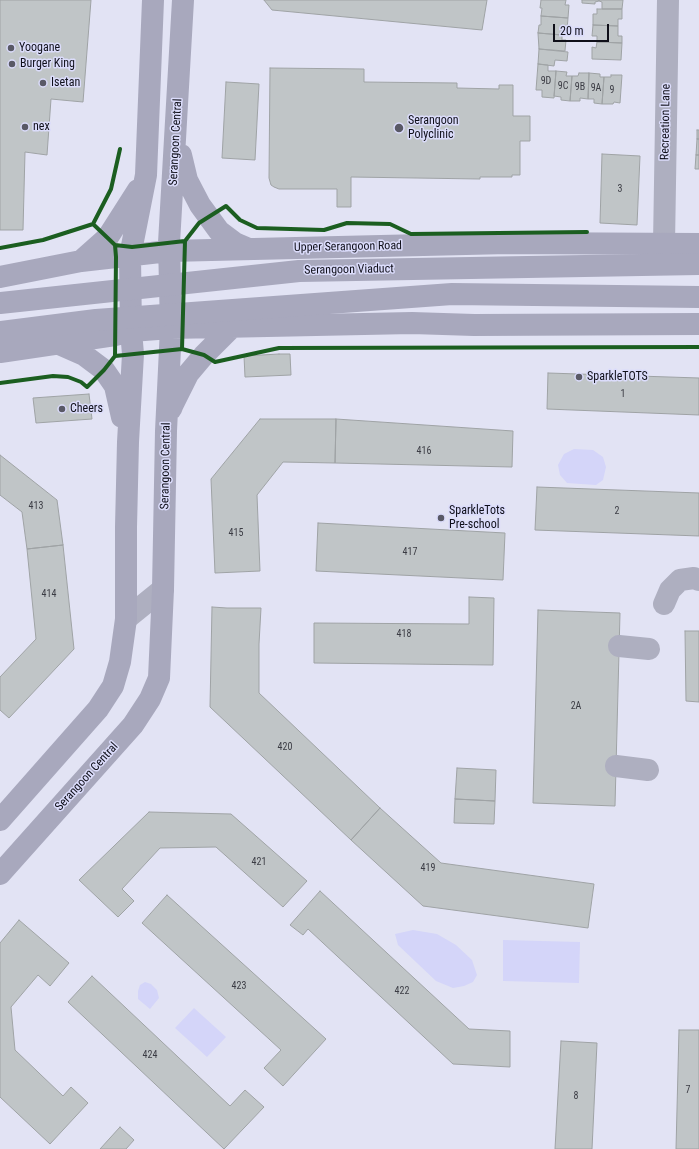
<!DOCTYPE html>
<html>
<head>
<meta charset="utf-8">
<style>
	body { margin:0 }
	#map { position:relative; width:699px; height:1149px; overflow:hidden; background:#e2e3f4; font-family:"Roboto Condensed",sans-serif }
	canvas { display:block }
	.scale { position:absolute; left:553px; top:24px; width:56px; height:18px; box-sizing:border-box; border:2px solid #0f0f19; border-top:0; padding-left:5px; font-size:12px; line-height:14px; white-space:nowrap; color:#0f0f19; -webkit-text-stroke:3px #dbdcfb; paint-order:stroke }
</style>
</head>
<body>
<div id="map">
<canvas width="699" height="1149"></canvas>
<div class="scale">20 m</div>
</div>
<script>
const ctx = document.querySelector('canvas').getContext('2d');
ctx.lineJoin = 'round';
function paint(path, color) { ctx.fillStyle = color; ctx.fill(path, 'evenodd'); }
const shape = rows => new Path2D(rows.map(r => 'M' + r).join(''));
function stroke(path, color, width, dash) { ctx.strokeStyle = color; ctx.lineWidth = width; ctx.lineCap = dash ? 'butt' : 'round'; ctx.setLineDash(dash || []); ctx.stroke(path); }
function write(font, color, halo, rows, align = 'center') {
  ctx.font = font + ' "Roboto Condensed",sans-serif'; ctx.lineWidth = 3; ctx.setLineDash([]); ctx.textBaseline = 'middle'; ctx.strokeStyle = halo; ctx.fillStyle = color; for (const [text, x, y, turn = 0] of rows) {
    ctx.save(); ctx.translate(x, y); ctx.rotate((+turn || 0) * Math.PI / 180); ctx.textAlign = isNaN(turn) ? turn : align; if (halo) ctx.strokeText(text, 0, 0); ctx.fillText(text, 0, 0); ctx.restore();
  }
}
const green = shape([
	[574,449,593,450,603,457,606,467,603,480,596,485,567,483,560,475,558,465,564,454],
	[413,930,437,934,456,945,472,960,477,975,473,982,464,986,453,988,436,981,398,945,395,934],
	[503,940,580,942,579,983,503,981],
	[145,982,151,984,157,990,159,998,150,1009,138,999,138,991,140,985],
	[194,1008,226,1037,207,1057,175,1028]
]);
const building = shape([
	[0,0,91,0,83,102,51,99,47,155,25,152,23,230,0,230,0,0],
	[264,0,487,0,482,30,272,10,264,0],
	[541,0,566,0,565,5,569,5,568,18,541,16,542,8,540,8,541,0],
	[582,0,599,0,599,1,595,2,595,4,582,3,582,0],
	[599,0,623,0,622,9,602,9,602,2,599,1,599,0],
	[597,9,622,9,622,19,618,19,618,26,593,25,593,14,597,14,597,9],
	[541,16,568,18,567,30,562,30,562,35,538,33,539,25,541,25,541,16],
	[593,25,618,26,618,36,622,36,622,43,597,42,597,36,592,36,593,25],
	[538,33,562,35,562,40,566,40,565,51,539,49,538,33],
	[597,42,622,43,621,60,592,59,592,47,596,48,597,42],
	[539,49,568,52,567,61,555,60,554,66,538,64,539,49],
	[538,64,548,65,548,71,556,71,554,98,542,97,542,90,536,90,538,64],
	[270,68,364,69,364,82,457,83,457,88,499,89,499,85,513,85,513,116,530,116,530,141,520,141,520,175,512,175,512,177,480,177,480,179,351,177,351,207,337,207,337,189,279,189,274,187,271,185,269,178,270,68],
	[556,71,567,72,566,76,572,76,570,101,561,100,561,97,554,96,556,71],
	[579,73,589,73,588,99,580,98,580,101,570,101,572,76,578,76,579,73],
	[589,73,600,74,600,77,604,77,602,104,594,103,594,99,588,99,589,73],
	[611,75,622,75,620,103,614,102,613,104,602,104,604,77,611,77,611,75],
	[226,82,259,84,255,160,222,158,226,82],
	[697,130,699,130,699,139,697,139,697,130],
	[697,139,699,139,699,155,696,155,697,139],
	[602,154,640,156,637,225,600,223,602,154],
	[696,155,699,155,699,169,695,169,696,155],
	[279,354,290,354,291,375,245,377,244,356,279,354],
	[548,373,699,378,699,415,547,409,548,373],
	[89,394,92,419,36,423,33,398,89,394],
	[260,419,336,419,335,463,283,462,257,495,260,571,215,573,211,479,260,419],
	[336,419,513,431,512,467,335,463,336,419],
	[0,455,57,500,63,545,27,549,22,512,0,495,0,455],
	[537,487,699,493,699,536,535,530,537,487],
	[318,523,505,533,503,580,316,571,318,523],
	[63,545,74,649,9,718,0,710,0,677,36,639,27,549,63,545],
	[469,597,494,598,493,665,314,663,314,623,469,624,469,597],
	[212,607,227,608,261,608,259,644,259,693,380,808,351,840,210,707,212,607],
	[538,610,620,613,615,806,533,803,538,610],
	[685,631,699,631,699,702,686,701,685,631],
	[457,768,496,770,495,801,455,799,457,768],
	[455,799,495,801,494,824,454,823,455,799],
	[380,808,441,863,594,884,588,928,423,906,351,840,380,808],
	[149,812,231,814,307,881,283,907,216,847,160,848,122,889,134,901,118,917,79,880,149,812],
	[320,891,469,1029,510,1031,510,1067,453,1064,308,929,303,935,290,925,320,891],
	[167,895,326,1039,283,1086,264,1068,281,1050,142,923,167,895],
	[19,920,69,963,50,986,38,975,11,1007,15,1050,63,1096,71,1087,88,1103,50,1144,0,1097,0,943,19,920],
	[92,976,230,1106,245,1090,264,1107,224,1149,68,1002,92,976],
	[679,1030,699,1030,699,1149,676,1149,679,1030],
	[561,1041,597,1043,592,1149,555,1149,561,1041],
	[120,1127,134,1140,126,1149,100,1149,120,1127]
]);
const minor = shape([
	[664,244,668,0],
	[664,604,670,590,680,580,694,578,699,580],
	[126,619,163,589],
	[619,646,649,649],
	[616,766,648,770]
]);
const major = shape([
	[181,155,187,180,200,205,219,231,235,243,249,249],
	[81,261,108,237,138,190],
	[0,277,81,261,169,251,508,243,699,244],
	[59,344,84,355,104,370,115,386,122,417],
	[0,352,115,335,131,331,171,328,412,323,474,325,699,324],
	[171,409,173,404,188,374,204,355,232,327],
	[0,820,98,709,113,686,120,662,126,619,126,527,128,442,133,354,131,331,130,256,146,175,153,0],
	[0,874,133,725,150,699,159,678,163,589,166,431,171,328,169,243,183,0]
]);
const majorBridge = shape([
	[0,303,299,271,699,264],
	[0,332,96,320,452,294,699,297]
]);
const cycleway = shape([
	[115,245,132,247,185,241],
	[0,248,43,240,93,224,111,189,120,149],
	[182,349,185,241,199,223,226,206,240,220,257,228,324,230,347,223,390,224,411,234,587,232],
	[115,356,182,349,204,355,215,362,279,348,699,347],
	[0,383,53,376,68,377,81,382,87,387,104,370,115,356,116,257,115,245,93,224]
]);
const markers = [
	[11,48,4,"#595966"],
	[12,64,4,"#595966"],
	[43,83,4,"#595966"],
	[25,127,4,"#595966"],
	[399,128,5,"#595966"],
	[579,377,4,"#595966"],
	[62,409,4,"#595966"],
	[441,518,4,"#595966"]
];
const numberNames = [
	["9D",546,81],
	["9C",563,86],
	["9B",580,87],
	["9A",596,88],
	["9",612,90],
	["3",620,189],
	["1",623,394],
	["416",424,451],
	["413",36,506],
	["2",617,511],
	["415",236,533],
	["417",410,552],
	["414",49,594],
	["418",404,634],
	["2A",576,706],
	["420",285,747],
	["421",259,862],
	["419",428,868],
	["423",239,986],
	["422",402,991],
	["424",150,1055],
	["7",688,1090],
	["8",576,1096]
];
const poiNames = [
	["Yoogane",19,48],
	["Burger King",20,64],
	["Isetan",51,83],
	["Serangoon",408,121],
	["Polyclinic",408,135],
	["nex",33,127],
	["SparkleTOTS",587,377],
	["Cheers",70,409],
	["SparkleTots",449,511],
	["Pre-school",449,525]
];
const streetNames = [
	["Recreation Lane",666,122,-89],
	["Serangoon Central",176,142,-87],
	["Upper Serangoon Road",348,247,-1],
	["Serangoon Viaduct",349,270,-1],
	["Serangoon Central",166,466,-89],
	["Serangoon Central",87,777,-48]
];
paint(green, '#d4d5f9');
paint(building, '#c0c5c7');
stroke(building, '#9fa3a5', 1);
stroke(minor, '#aeafc0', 22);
stroke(major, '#a8a8bd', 22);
stroke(majorBridge, '#a8a8bd', 22);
stroke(cycleway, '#1b5e20', 4);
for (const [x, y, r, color] of markers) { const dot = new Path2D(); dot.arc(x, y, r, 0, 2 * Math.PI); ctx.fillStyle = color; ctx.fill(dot); stroke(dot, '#dbdcfb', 1.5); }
write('10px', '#3b3c44', null, numberNames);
write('12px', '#0f0f19', '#dbdcfb', poiNames, 'left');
write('12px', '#0f0f19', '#dbdcfb', streetNames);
</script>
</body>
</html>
